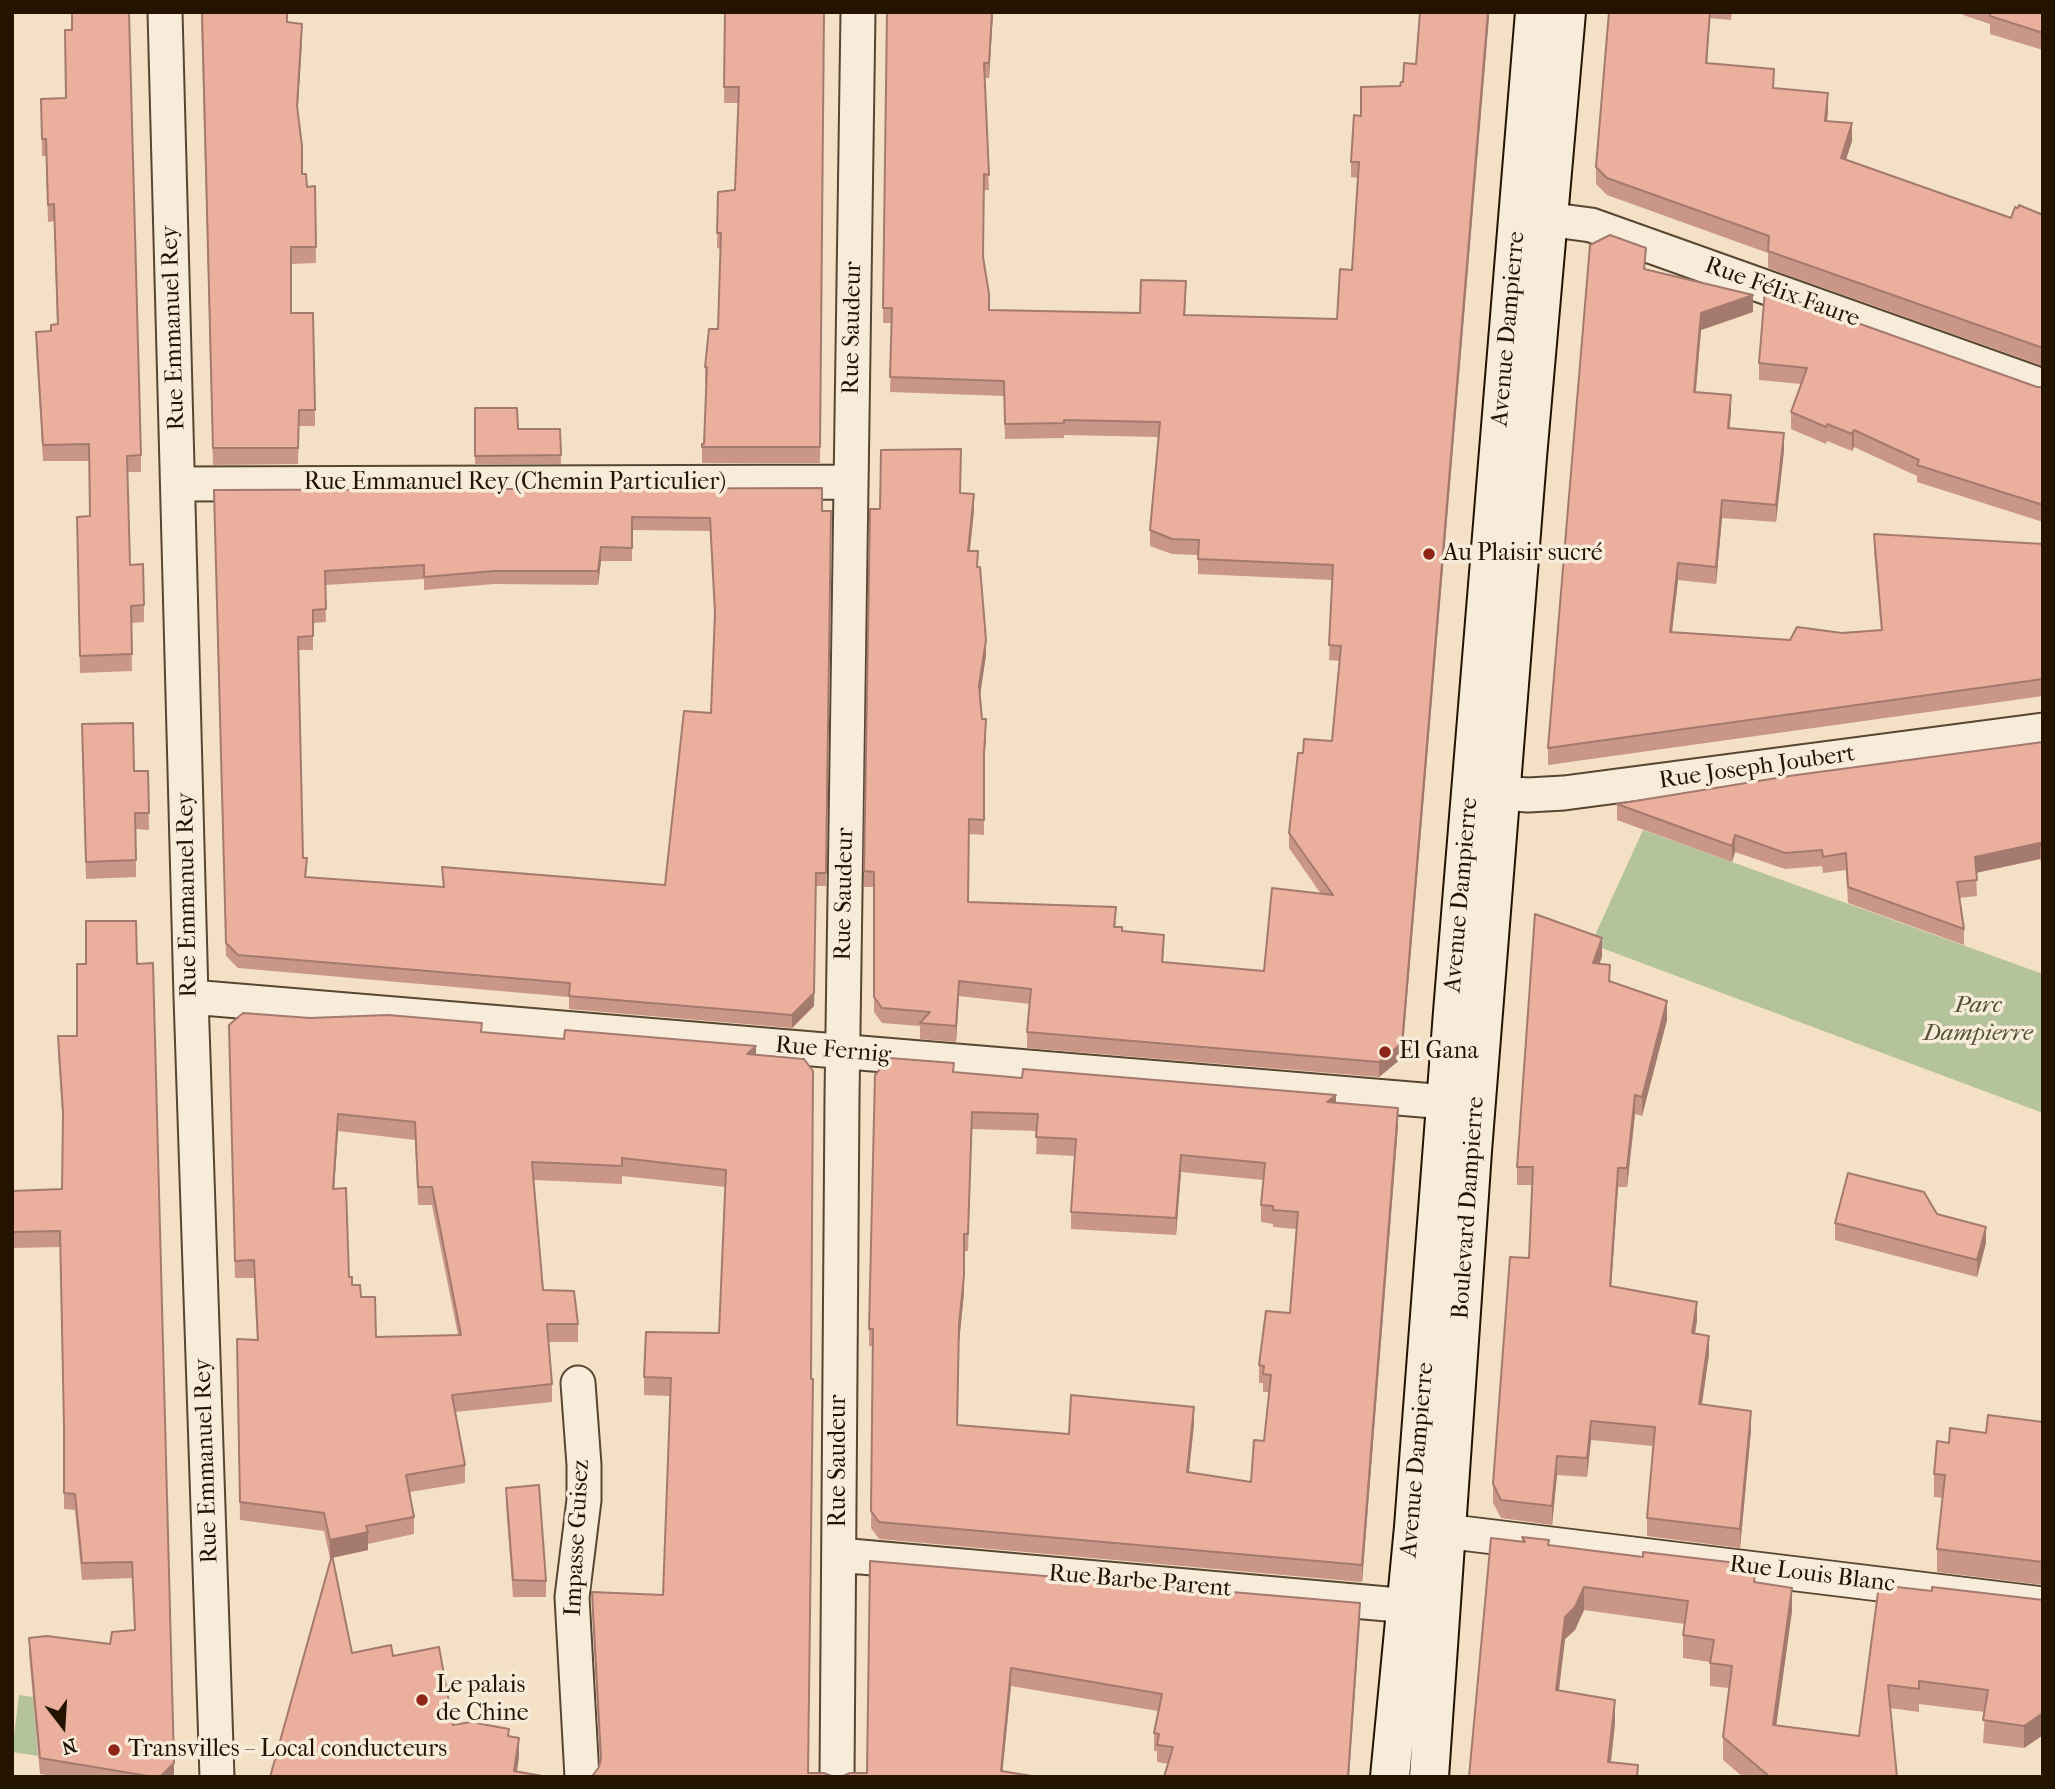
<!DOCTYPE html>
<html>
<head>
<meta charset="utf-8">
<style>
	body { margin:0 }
	#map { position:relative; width:2055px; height:1789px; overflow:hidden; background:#f3e0c5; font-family:"IM FELL French Canon",serif }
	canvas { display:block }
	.frame { position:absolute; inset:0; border:14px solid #241300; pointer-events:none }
	.north { position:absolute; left:28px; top:1691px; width:70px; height:70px; -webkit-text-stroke:5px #f7ebd9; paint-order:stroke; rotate:163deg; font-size:19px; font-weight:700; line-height:28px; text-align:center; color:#241300 }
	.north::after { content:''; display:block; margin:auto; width:24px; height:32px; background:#241300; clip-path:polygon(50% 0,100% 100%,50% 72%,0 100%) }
</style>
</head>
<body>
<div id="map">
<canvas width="2055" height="1789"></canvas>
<div class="frame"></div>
<div class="north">N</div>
</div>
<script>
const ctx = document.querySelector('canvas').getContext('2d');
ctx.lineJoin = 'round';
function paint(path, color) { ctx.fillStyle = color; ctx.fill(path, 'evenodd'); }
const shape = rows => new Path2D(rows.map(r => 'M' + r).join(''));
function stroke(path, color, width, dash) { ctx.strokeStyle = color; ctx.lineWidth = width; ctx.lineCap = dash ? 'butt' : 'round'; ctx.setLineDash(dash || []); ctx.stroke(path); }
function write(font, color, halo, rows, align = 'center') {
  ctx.font = font + ' "IM FELL French Canon",serif'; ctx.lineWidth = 7; ctx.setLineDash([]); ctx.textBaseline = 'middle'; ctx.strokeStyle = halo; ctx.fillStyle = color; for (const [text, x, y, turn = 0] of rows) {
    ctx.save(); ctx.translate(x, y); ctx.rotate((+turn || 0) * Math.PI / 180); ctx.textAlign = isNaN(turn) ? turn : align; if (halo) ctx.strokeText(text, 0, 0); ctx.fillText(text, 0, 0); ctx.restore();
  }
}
const green = shape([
	[1643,830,2043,974,2043,1113,1591,944],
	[19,1695,33,1697,38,1756,12,1752]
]);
const street = shape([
	[165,12,191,997,217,1777],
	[1524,216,1591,225,2043,386],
	[178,484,851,482],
	[1473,791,1528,795,1564,793,2043,730],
	[191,997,1470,1104],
	[578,1383,584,1465,584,1500,572,1597,582,1777],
	[1420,1528,2043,1604],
	[839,1555,1432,1608],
	[837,1777,842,1097,858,12]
]);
const secondary = shape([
	[1390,1777,1414,1527,1453,1012,1535,12],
	[1429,1777,1472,1151,1527,457,1566,12]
]);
const wall = shape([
	[201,12,287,22,302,40,297,112,302,174,307,187,315,186,316,263,291,264,291,313,315,410,315,426,299,426,298,464,213,465],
	[725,12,824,12,820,463,702,463,702,444,704,444,706,383,705,383,705,367,718,329,721,249,717,248,718,192,735,190,739,103,724,103],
	[887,12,993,12,989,78,984,78,989,190,984,190,983,258,989,310,1140,313,1186,297,1185,315,1337,319,1352,270,1358,178,1351,177,1351,162,1361,116,1400,86,1416,64,1489,12,1402,1058,1379,1077,1027,1048,1027,1032,1030,1004,959,996,956,1042,920,1039,920,1026,882,1023,874,1012,874,887,864,887,864,871,880,509,960,493,974,510,970,551,978,567,986,655,980,696,982,719,986,734,984,768,984,835,969,834,969,902,1116,922,1115,927,1164,951,1163,962,1264,971,1321,894,1289,848,1289,833,1303,753,1332,741,1339,661,1329,660,1332,580,1198,574,1198,555,1172,554,1150,546,1150,530,1159,437,1064,435,1064,438,1005,439,1004,396,890,392,892,323,883,323],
	[1609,12,1732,12,1731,20,1710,18,1707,63,1828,110,1827,122,1852,141,1846,159,2011,218,2043,215,2043,366,1768,268,1768,253,1607,195,1596,184,1596,167],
	[1963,12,2043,12,2043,50,1990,34,1990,24,1963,15],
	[72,30,141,455,141,472,127,472,130,565,144,605,144,622,131,623,132,671,80,673,77,533,90,516,89,461,43,461,36,348,36,332,51,331,57,324,54,221,48,222,46,156,42,156,41,99,66,98],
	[1646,265,1645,269,1753,312,1701,330,1696,392,1731,412,1729,429,1784,450,1776,522,1722,518,1716,584,1678,580,1672,632,1790,640,1842,633,1881,631,1874,551,1874,534,2043,544,2043,696,1548,765,1548,748],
	[1759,363,2043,387,2043,522,1917,482,1917,476,1854,447,1852,451,1827,441,1826,444,1791,429,1791,412,1801,384,1759,380],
	[475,408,518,429,560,429,561,464,475,464],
	[214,490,831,511,826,886,816,886,814,1006,792,1028,569,1009,569,997,238,968,226,956],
	[632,530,710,531,715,621,711,713,665,885,442,867,443,887,306,877,307,871,303,858,298,650,313,650,313,623,326,622,325,585,424,579,424,590,494,584,598,585,601,561,632,561],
	[82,741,134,771,148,771,149,830,136,829,136,877,86,879],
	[2043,742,2043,862,2041,862,2040,859,1976,873,1977,896,1959,898,1964,929,1964,945,1848,903,1846,870,1823,873,1822,866,1785,869,1735,852,1732,862,1617,820,1617,804],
	[1602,957,1599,964,1610,982,1667,1020,1642,1116,1635,1114,1627,1187,1618,1187,1611,1286,1697,1320,1695,1333,1709,1354,1702,1405,1751,1430,1740,1548,1647,1536,1647,1518,1653,1446,1591,1440,1587,1477,1557,1475,1552,1525,1501,1518,1493,1503,1493,1484,1529,1258,1532,1185,1517,1185,1517,1167],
	[137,964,174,1777,56,1777,40,1774,29,1654,29,1638,110,1644,135,1630,132,1578,82,1580,75,1510,64,1509,64,1436,60,1247,12,1248,12,1191,62,1189,63,1126,58,1052,58,1036,77,1036],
	[310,1018,756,1055,811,1379,599,1767,600,1762,592,1610,592,1592,663,1595,670,1396,644,1395,644,1377,719,1333,726,1187,622,1176,622,1184,534,1180,543,1290,578,1324,578,1342,548,1342,552,1384,552,1402,455,1412,465,1465,465,1483,410,1492,414,1517,414,1534,368,1544,368,1550,333,1558,352,1653,393,1656,453,1725,509,1736,519,1756,517,1771,270,1777,331,1558,330,1558,324,1531,240,1520,237,1356,257,1340,254,1278,235,1278,229,1042],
	[338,1131,415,1140,418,1205,432,1205,458,1335,376,1337,361,1297,352,1285,349,1277,334,1189],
	[954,1072,1336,1103,1398,1126,1362,1582,879,1539,871,1528,873,1346,869,1346,869,1329],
	[972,1129,1037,1131,1036,1154,1075,1156,1071,1212,1071,1229,1176,1235,1181,1172,1263,1180,1261,1205,1261,1222,1273,1224,1273,1227,1296,1229,1290,1313,1259,1365,1259,1383,1263,1383,1263,1392,1269,1392,1264,1441,1251,1482,1189,1472,1194,1424,1069,1434,958,1425,959,1342,964,1293,964,1251,968,1251],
	[1937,1214,1986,1243,1977,1277,1835,1240,1835,1223],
	[2043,1422,2043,1585,1937,1572,1937,1549,1943,1498,1934,1497,1934,1474,1949,1443,1986,1433],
	[506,1488,546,1581,546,1597,513,1597,506,1505],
	[1522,1537,1549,1545,1737,1568,1792,1611,1776,1726,1859,1736,1932,1591,2043,1600,2043,1735,2024,1748,1983,1743,1985,1712,1919,1704,1919,1712,1890,1708,1897,1777,1743,1777,1723,1760,1723,1737,1729,1688,1710,1686,1710,1662,1683,1658,1683,1635,1685,1624,1584,1610,1575,1630,1565,1639,1559,1690,1615,1723,1611,1762,1638,1777,1469,1777,1522,1542],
	[870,1561,1360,1621,1168,1764,1157,1762,1157,1751,1154,1751,1154,1733,1158,1711,1011,1686,1002,1771,867,1773]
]);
const shadedWall = shape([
	[992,12,993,12,989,78,989,63],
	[1488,12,1489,18,1402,1058,1379,1077,1379,1062],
	[1710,12,1710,18,1706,80,1706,63],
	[302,24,302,40,297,123,297,106],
	[1828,93,1828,110,1825,139,1825,121],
	[1852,123,1852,141,1841,175,1841,158],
	[1753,295,1753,312,1701,330,1694,409,1694,392,1701,313],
	[1731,395,1731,412,1728,445,1728,428],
	[1854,430,1854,447,1852,451,1852,434],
	[1784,433,1784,450,1776,522,1776,505],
	[974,494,974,510,968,566,968,551],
	[1722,500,1722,518,1716,584,1716,567],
	[601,547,601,561,598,585,598,571],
	[1678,563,1678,580,1670,649,1670,632],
	[986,640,986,655,979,701,979,686],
	[986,719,986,734,984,769,984,754],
	[1735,835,1735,852,1732,862,1732,846],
	[2040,843,2040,859,1975,873,1975,857],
	[816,873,814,1006,792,1028,792,1015],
	[1602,938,1602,957,1593,981,1593,963],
	[959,981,959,996,956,1042,956,1026],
	[1667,1001,1667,1020,1642,1116,1642,1097],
	[756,1046,756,1064,747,1054],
	[1336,1095,1336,1112,1327,1102],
	[1635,1095,1635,1114,1627,1187,1627,1168],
	[1398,1108,1398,1126,1362,1582,1362,1565],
	[338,1114,338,1131,333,1206,333,1189],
	[1181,1155,1181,1172,1176,1235,1176,1218],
	[1618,1168,1618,1187,1610,1305,1610,1286],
	[1986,1227,1986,1243,1977,1277,1977,1260],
	[964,1234,964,1293,959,1342,959,1324],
	[1697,1302,1697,1320,1692,1352,1692,1333],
	[1709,1336,1709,1354,1699,1423,1699,1404],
	[1194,1407,1194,1424,1187,1489,1187,1472],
	[1751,1411,1751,1430,1740,1548,1740,1529],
	[1591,1421,1591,1440,1587,1477,1587,1458],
	[1557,1456,1557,1475,1552,1525,1552,1506],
	[368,1532,368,1550,330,1558,330,1540],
	[1584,1587,1584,1610,1575,1630,1565,1639,1556,1713,1556,1690,1565,1617],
	[1792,1588,1792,1611,1773,1748,1773,1725],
	[1360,1603,1360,1621,1349,1777,1348,1777],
	[1011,1668,1011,1686,1002,1777,1001,1771],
	[1615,1700,1615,1723,1609,1777,1608,1762],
	[2043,1713,2043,1735,2024,1748,2024,1726],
	[519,1738,519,1756,516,1777,514,1771],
	[174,1763,174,1777,160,1777]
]);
const building = shape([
	[72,12,129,12,141,455,127,456,130,565,143,564,144,605,131,606,132,654,80,656,77,517,90,516,89,444,43,445,36,332,51,331,51,325,58,324,54,204,48,205,46,139,42,139,41,99,66,98,65,30,72,30,72,12],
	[202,12,287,12,287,22,302,24,297,106,302,146,302,174,306,174,307,187,315,186,316,247,291,247,291,313,313,313,315,410,299,410,298,448,213,448,202,12],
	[725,12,824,12,820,447,702,447,702,444,704,444,707,367,705,367,709,329,718,329,721,233,717,233,718,192,735,190,739,87,724,87,725,12],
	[887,12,992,12,989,63,984,63,989,175,984,174,983,257,989,294,989,310,1140,313,1141,280,1186,281,1184,315,1337,319,1340,269,1352,270,1359,162,1351,162,1354,115,1361,116,1361,87,1400,86,1401,82,1403,82,1404,63,1416,64,1420,12,1488,12,1402,1043,1379,1062,1027,1032,1031,989,959,981,956,1026,920,1023,930,1012,882,1008,874,997,874,872,864,871,870,509,880,509,881,450,961,449,960,493,974,494,968,551,978,551,977,567,980,567,986,640,979,686,982,719,986,719,984,754,984,820,969,819,968,902,1116,907,1114,927,1122,927,1122,931,1164,935,1162,962,1264,971,1272,888,1333,895,1289,833,1298,753,1303,753,1304,739,1332,741,1341,646,1329,645,1333,565,1198,559,1199,540,1172,539,1150,530,1160,422,1064,420,1064,423,1005,424,1004,381,890,377,892,308,883,308,887,12],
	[1609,12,1710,12,1706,63,1774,69,1773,88,1828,93,1825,121,1852,123,1841,158,2011,218,2015,207,2018,208,2019,205,2043,215,2043,348,1768,251,1769,236,1607,178,1596,167,1609,12],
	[1991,12,2043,12,2043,33,1990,16,1991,12],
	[1610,235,1646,248,1644,269,1753,295,1701,313,1694,392,1731,395,1728,428,1784,433,1776,505,1722,500,1716,567,1678,563,1670,632,1790,640,1797,627,1842,633,1882,630,1874,534,2043,544,2043,679,1548,748,1590,245,1610,235],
	[1765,290,2037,387,2043,387,2043,505,1917,465,1919,460,1854,430,1852,434,1827,424,1826,427,1791,412,1807,368,1759,363,1765,290],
	[475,408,517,408,518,429,560,429,561,455,475,456,475,408],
	[822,488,822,511,831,511,826,873,816,873,814,993,792,1015,569,996,570,983,238,955,226,943,214,490,822,488],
	[632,517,710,518,715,613,711,713,684,711,665,885,442,867,444,887,305,877,307,858,303,858,298,637,313,636,313,610,326,609,325,571,424,565,424,577,494,571,598,571,601,547,632,548,632,517],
	[133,723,134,771,148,771,149,813,135,813,136,860,86,862,82,724,133,723],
	[2043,742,2043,845,2041,846,2040,843,1975,857,1977,880,1957,882,1964,929,1848,887,1846,853,1823,857,1822,850,1785,853,1735,835,1732,846,1617,804,1789,776,2043,742],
	[1535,914,1602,938,1593,963,1610,965,1609,981,1667,1001,1642,1097,1635,1095,1627,1168,1618,1168,1610,1286,1697,1302,1692,1333,1709,1336,1699,1404,1751,1411,1740,1529,1647,1518,1655,1427,1591,1421,1587,1458,1557,1456,1552,1506,1501,1500,1493,1484,1510,1257,1529,1258,1533,1167,1517,1167,1535,914],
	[86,921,136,921,137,964,153,963,174,1763,160,1777,154,1777,40,1758,29,1638,47,1636,110,1644,112,1632,135,1630,132,1562,82,1563,75,1494,64,1493,64,1425,60,1231,12,1232,12,1191,62,1189,63,1112,58,1036,77,1036,77,964,86,964,86,921],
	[243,1013,310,1018,388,1015,482,1023,481,1032,564,1039,565,1030,756,1046,747,1054,804,1059,813,1071,811,1379,813,1379,808,1773,824,1773,834,1777,593,1777,593,1775,599,1767,601,1758,592,1592,663,1595,671,1378,644,1377,646,1332,719,1333,726,1170,622,1158,622,1166,532,1162,543,1290,574,1291,578,1324,547,1324,552,1384,452,1395,465,1465,406,1475,414,1517,366,1526,368,1532,330,1540,324,1513,240,1502,237,1339,258,1340,254,1260,235,1261,229,1025,243,1013],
	[338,1114,415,1122,418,1187,432,1187,461,1335,376,1337,375,1297,361,1297,360,1285,352,1285,352,1277,349,1277,346,1188,333,1189,338,1114],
	[889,1058,954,1063,953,1072,1022,1078,1023,1069,1336,1095,1327,1102,1398,1108,1362,1565,879,1522,871,1511,873,1329,869,1329,875,1075,889,1058],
	[972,1112,1038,1114,1036,1137,1076,1139,1071,1212,1176,1218,1181,1155,1265,1163,1261,1205,1273,1206,1273,1210,1298,1212,1290,1313,1266,1311,1259,1365,1264,1366,1263,1374,1271,1375,1264,1441,1254,1440,1251,1482,1187,1472,1194,1407,1071,1395,1069,1434,957,1425,959,1324,964,1276,964,1234,968,1234,972,1112],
	[1848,1173,1924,1192,1937,1214,1986,1227,1977,1260,1835,1223,1848,1173],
	[1988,1415,2043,1422,2043,1562,1937,1549,1945,1475,1934,1474,1937,1441,1949,1443,1950,1428,1986,1433,1988,1415],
	[539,1485,546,1581,513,1580,506,1488,539,1485],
	[1522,1537,1549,1540,1548,1545,1643,1557,1643,1552,1737,1563,1736,1568,1756,1570,1754,1582,1792,1588,1773,1725,1859,1736,1879,1585,1932,1591,1932,1587,2043,1600,2043,1713,2024,1726,1983,1720,1988,1690,1919,1681,1919,1689,1888,1685,1897,1777,1770,1777,1723,1737,1732,1666,1710,1663,1714,1640,1683,1635,1688,1601,1584,1587,1575,1607,1565,1617,1556,1690,1615,1700,1608,1762,1638,1765,1637,1777,1469,1777,1491,1538,1525,1542,1522,1537],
	[332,1555,352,1653,391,1645,393,1656,439,1647,453,1725,471,1722,509,1729,508,1736,519,1738,514,1771,548,1777,270,1777,332,1555],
	[870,1561,1360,1603,1348,1777,1164,1777,1173,1747,1157,1745,1159,1734,1154,1733,1162,1694,1011,1668,1001,1771,1038,1777,841,1777,850,1773,867,1773,870,1561]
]);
const markers = [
	[1429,554,7,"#8f2418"],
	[1385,1052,7,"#8f2418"],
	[422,1700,7,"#8f2418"],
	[114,1750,7,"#8f2418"]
];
const streetNames = [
	["Rue Félix Faure",1782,293,20],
	["Rue Emmanuel Rey",174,328,-92],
	["Rue Saudeur",853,328,-89],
	["Avenue Dampierre",1509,329,-85],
	["Rue Emmanuel Rey (Chemin Particulier)",515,483],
	["Rue Joseph Joubert",1757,768,-8],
	["Rue Saudeur",845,894,-89],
	["Rue Emmanuel Rey",188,895,-91],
	["Avenue Dampierre",1462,895,-85],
	["Rue Fernig",833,1051,5],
	["Boulevard Dampierre",1469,1208,-86],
	["Avenue Dampierre",1418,1460,-85],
	["Rue Emmanuel Rey",207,1461,-92],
	["Rue Saudeur",839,1461,-90],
	["Impasse Guisez",578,1538,-87],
	["Rue Louis Blanc",1812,1575,7],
	["Rue Barbe Parent",1140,1582,5]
];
const poiNames = [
	["Au Plaisir sucré",1443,554],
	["El Gana",1399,1052],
	["Le palais",436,1686],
	["de Chine",436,1714],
	["Transvilles – Local conducteurs",128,1750]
];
const parkNames = [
	["Parc",1978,1006],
	["Dampierre",1978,1034]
];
paint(green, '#b4c39a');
stroke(street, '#584631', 37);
stroke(secondary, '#241300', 42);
stroke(street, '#f7ebd9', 33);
stroke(secondary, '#f7ebd9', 38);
paint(wall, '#ca9687');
paint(shadedWall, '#a47a6e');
paint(building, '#ebaf9d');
stroke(building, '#a47a6e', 2);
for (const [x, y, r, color] of markers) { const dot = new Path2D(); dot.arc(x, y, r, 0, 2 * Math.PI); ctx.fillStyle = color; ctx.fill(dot); stroke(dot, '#f7ebd9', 2.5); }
write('24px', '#241300', '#f7ebd9', streetNames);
write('24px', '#241300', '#f7ebd9', poiNames, 'left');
write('italic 24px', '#565136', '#f7ebd9', parkNames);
</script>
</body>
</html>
